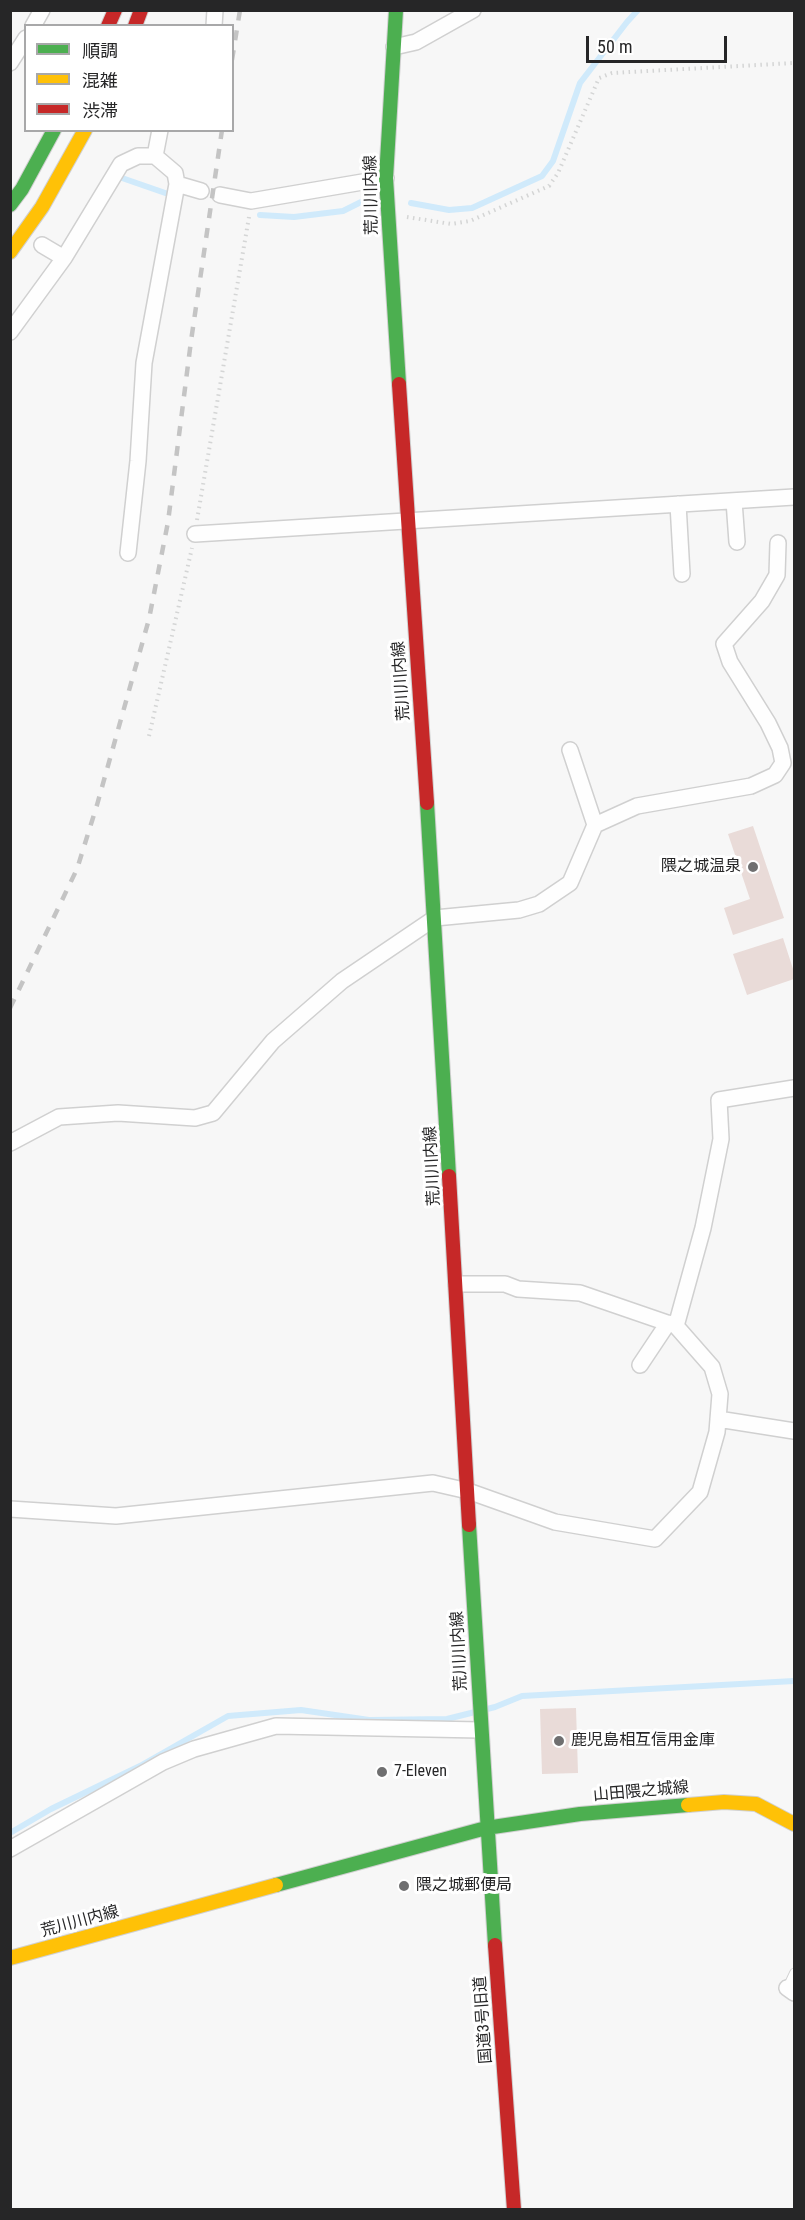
<!DOCTYPE html>
<html>
<head>
<meta charset="utf-8">
<style>
	body { margin:0 }
	#map { position:relative; width:805px; height:2220px; overflow:hidden; background:#f7f7f7; font-family:"Roboto Condensed","Noto Sans JP",sans-serif }
	canvas { display:block }
	.frame { position:absolute; inset:0; border:12px solid #262627; pointer-events:none }
	.legend { position:absolute; left:24px; top:24px; width:210px; height:108px; box-sizing:border-box; background:#fff; border:2px solid #a8a8a9; margin:0; padding:8px 10px; list-style:none; font-size:18px; color:#262627 }
	.legend li { display:flex; align-items:center; gap:12px; height:30px }
	.legend b { width:30px; border:2px solid #a8a8a9 }
	.scale { position:absolute; left:586px; top:36px; width:141px; height:27px; box-sizing:border-box; border:3px solid #262627; border-top:0; padding-left:8px; font-size:18px; line-height:21px; white-space:nowrap; color:#262627; -webkit-text-stroke:4px #fff; paint-order:stroke }
</style>
</head>
<body>
<div id="map">
<canvas width="805" height="2220"></canvas>
<div class="frame"></div>
<ul class="legend">
<li><b style="height:8px;background:#4caf50"></b>順調</li>
<li><b style="height:8px;background:#ffc107"></b>混雑</li>
<li><b style="height:8px;background:#c62828"></b>渋滞</li>
</ul>
<div class="scale">50 m</div>
</div>
<script>
const ctx = document.querySelector('canvas').getContext('2d');
ctx.lineJoin = 'round';
const shape = rows => new Path2D(rows.map(r => 'M' + r).join(''));
function stroke(path, color, width, dash) { ctx.strokeStyle = color; ctx.lineWidth = width; ctx.lineCap = dash ? 'butt' : 'round'; ctx.setLineDash(dash || []); ctx.stroke(path); }
function paint(path, color) { ctx.fillStyle = color; ctx.fill(path, 'evenodd'); }
function write(font, color, halo, rows, align = 'center') {
  ctx.font = font + ' "Roboto Condensed","Noto Sans JP",sans-serif'; ctx.lineWidth = 6; ctx.setLineDash([]); ctx.textBaseline = 'middle'; ctx.strokeStyle = halo; ctx.fillStyle = color; for (const [text, x, y, turn = 0] of rows) {
    ctx.save(); ctx.translate(x, y); ctx.rotate((+turn || 0) * Math.PI / 180); ctx.textAlign = isNaN(turn) ? turn : align; if (halo) ctx.strokeText(text, 0, 0); ctx.fillText(text, 0, 0); ctx.restore();
  }
}
const stream = shape([
	[122,178,171,195],
	[411,203,449,210,472,208,542,176,553,161,580,83,627,22,638,10],
	[260,215,294,217,343,211,369,198],
	[10,1833,51,1809,140,1766,228,1716,301,1710,369,1720,447,1719,495,1707,522,1696,794,1681]
]);
const building = shape([
	[753,826,784,918,733,935,724,908,750,899,728,834],
	[783,938,794,972,794,979,747,995,733,954],
	[576,1708,578,1773,542,1774,540,1709]
]);
const path = shape([
	[407,217,451,224,470,221,549,186,558,173,599,78,612,73,794,63],
	[197,520,249,217],
	[149,736,192,548]
]);
const lane = shape([
	[787,1988,794,1973]
]);
const street = shape([
	[33,26,42,10],
	[214,26,215,10],
	[394,47,416,42,473,10],
	[10,63,26,38],
	[155,156,160,130],
	[177,184,201,191],
	[220,195,251,201,386,178],
	[42,245,64,258],
	[10,332,64,258,121,164,138,156,155,156,175,173,177,184,144,363,138,461,128,553],
	[734,501,737,542],
	[678,504,682,574],
	[195,534,794,497],
	[570,750,595,825],
	[10,1143,59,1117,118,1113,195,1118,213,1113,273,1041,342,981,435,918,519,910,539,904,570,883,595,825,637,806,751,786,775,775,783,763,780,748,768,723,730,662,724,644,762,601,777,575,778,543],
	[676,1326,703,1228,721,1139,719,1100,794,1088],
	[640,1365,668,1323],
	[718,1419,794,1431],
	[10,1509,116,1516,433,1483,468,1491,555,1522,655,1539,700,1492,717,1432,720,1394,712,1367,676,1326,580,1293,518,1289,505,1284,456,1284],
	[10,1849,163,1762,194,1749,276,1726,480,1730],
	[787,1988,794,1993]
]);
const fast = shape([
	[396,10,386,178,399,384],
	[10,205,22,189,54,130],
	[427,803,449,1176],
	[469,1525,495,1945],
	[276,1885,486,1828,580,1814,688,1805]
]);
const slow = shape([
	[10,252,42,207,85,130],
	[688,1805,724,1802,756,1804,794,1824],
	[10,1958,276,1885]
]);
const jam = shape([
	[108,26,115,10],
	[135,26,141,10],
	[399,384,427,803],
	[449,1176,469,1525],
	[495,1945,514,2210]
]);
const rail = shape([
	[232,60,240,10],
	[10,1008,77,869,97,805,149,619,168,522,191,341,222,130]
]);
const markers = [
	[753,867,6,"#6f6f70"],
	[559,1741,6,"#6f6f70"],
	[382,1772,6,"#6f6f70"],
	[404,1886,6,"#6f6f70"]
];
const streetNames = [
	["荒川川内線",372,195,-91],
	["荒川川内線",402,681,-94],
	["荒川川内線",433,1166,-93],
	["荒川川内線",460,1651,-93],
	["山田隈之城線",641,1792,-5],
	["荒川川内線",80,1922,-15],
	["国道3号旧道",484,2020,-94]
];
const poiNames = [
	["隈之城温泉",741,867,"right"],
	["鹿児島相互信用金庫",571,1741],
	["7-Eleven",394,1772],
	["隈之城郵便局",416,1886]
];
stroke(stream, '#d0eafb', 6);
paint(building, '#e9dbd8');
stroke(lane, '#d0d0d0', 10);
stroke(street, '#d0d0d0', 18);
stroke(fast, '#d0d0d0', 16);
stroke(slow, '#d0d0d0', 16);
stroke(jam, '#d0d0d0', 16);
stroke(path, '#d4d5d5', 4, [1.5, 4.5]);
stroke(lane, '#fefefe', 8);
stroke(street, '#fefefe', 15);
stroke(fast, '#4caf50', 14);
stroke(slow, '#ffc107', 14);
stroke(jam, '#c62828', 14);
stroke(rail, '#c4c4c4', 4.5, [10, 10]);
for (const [x, y, r, color] of markers) { const dot = new Path2D(); dot.arc(x, y, r, 0, 2 * Math.PI); ctx.fillStyle = color; ctx.fill(dot); stroke(dot, '#fff', 2); }
write('16px', '#262627', '#fff', streetNames);
write('16px', '#262627', '#fff', poiNames, 'left');
</script>
</body>
</html>
